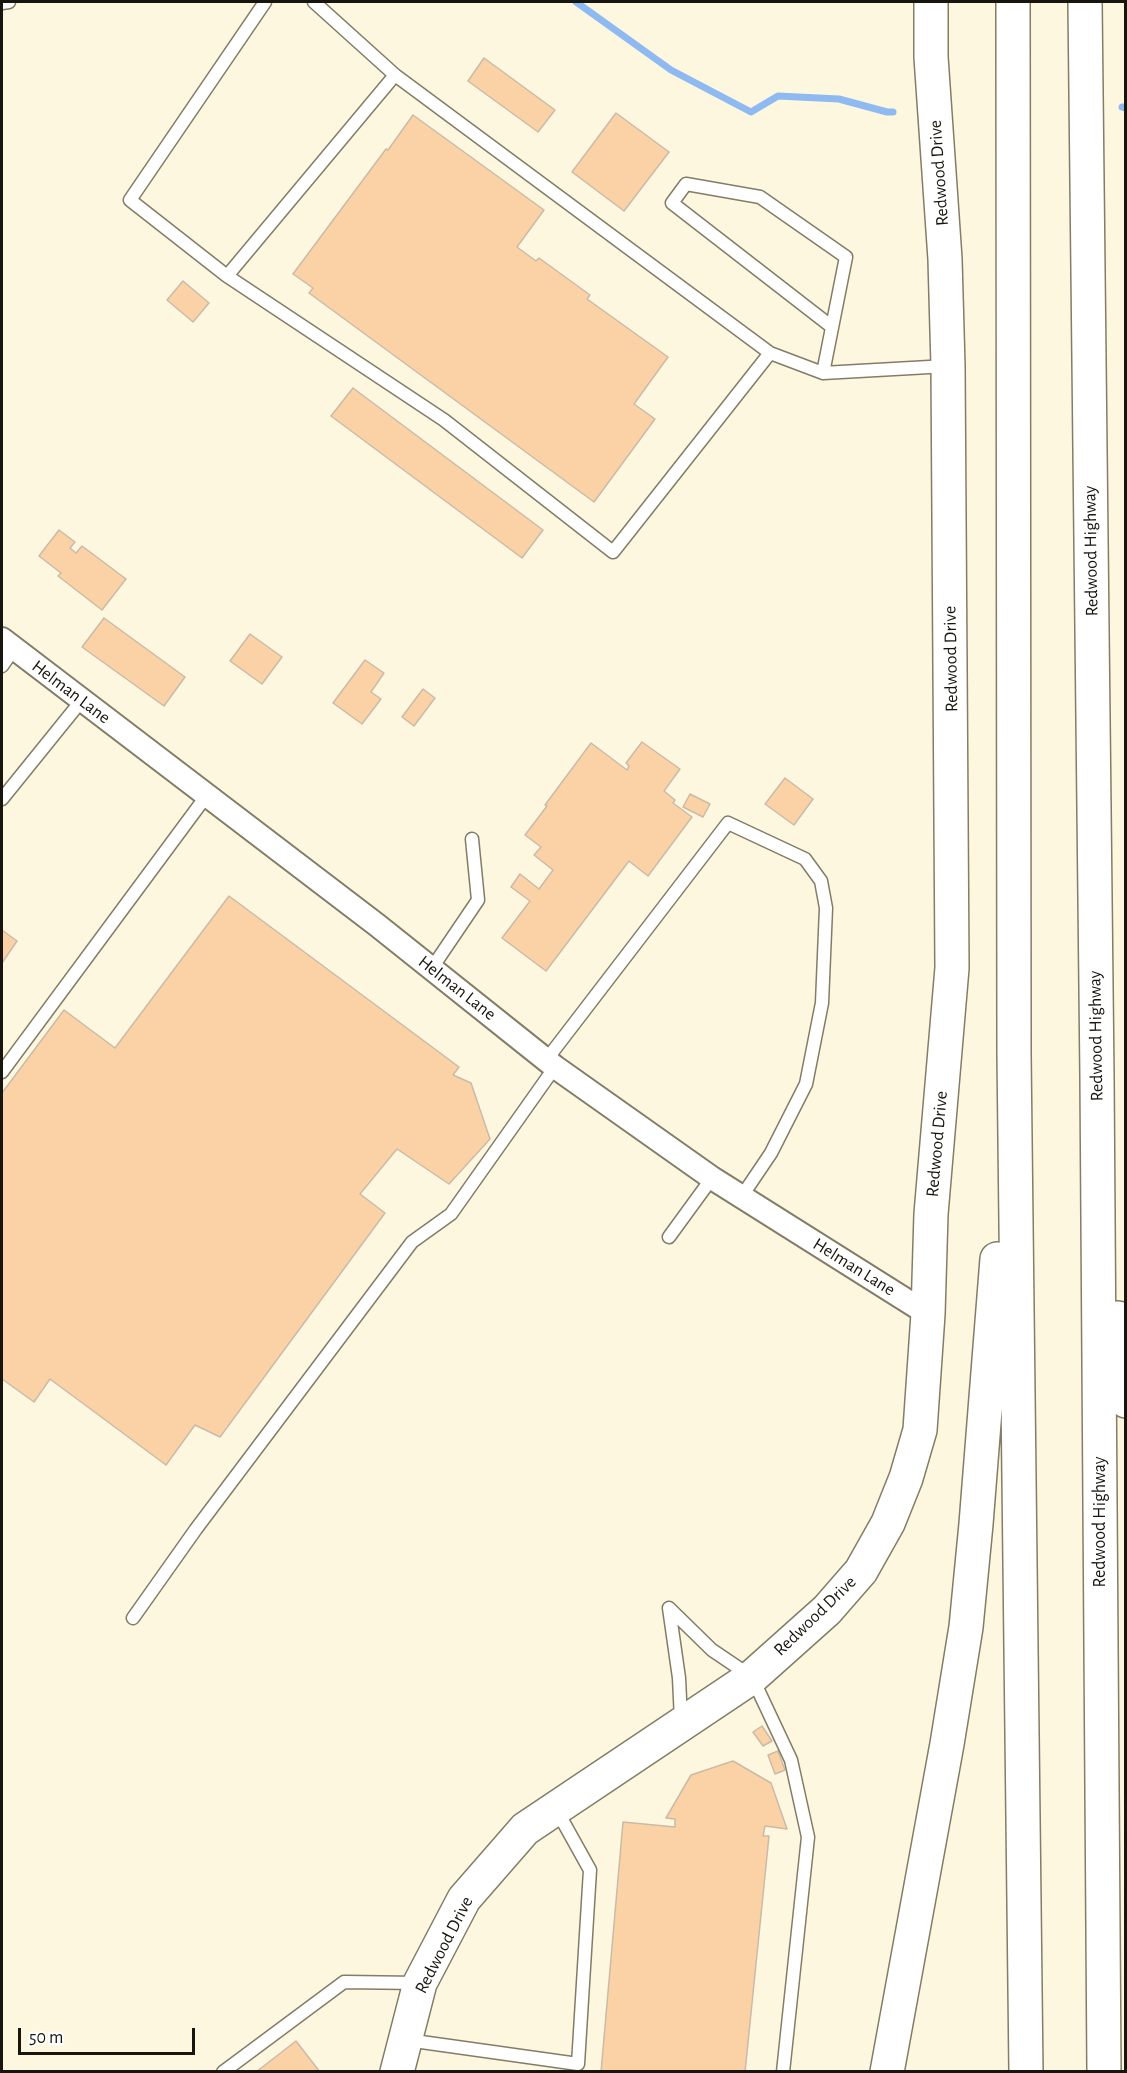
<!DOCTYPE html>
<html>
<head>
<meta charset="utf-8">
<style>
	body { margin:0 }
	#map { position:relative; width:1127px; height:2073px; overflow:hidden; background:#fef7df; font-family:"Alegreya Sans",sans-serif }
	canvas { display:block }
	.frame { position:absolute; inset:0; border:3px solid #17150d; pointer-events:none }
	.scale { position:absolute; left:18px; top:2028px; width:177px; height:27px; box-sizing:border-box; border:3px solid #17150d; border-top:0; padding-left:8px; font-size:18px; line-height:21px; white-space:nowrap; color:#17150d; -webkit-text-stroke:4px #fff; paint-order:stroke }
</style>
</head>
<body>
<div id="map">
<canvas width="1127" height="2073"></canvas>
<div class="frame"></div>
<div class="scale">50 m</div>
</div>
<script>
const ctx = document.querySelector('canvas').getContext('2d');
ctx.lineJoin = 'round';
const shape = rows => new Path2D(rows.map(r => 'M' + r).join(''));
function stroke(path, color, width, dash) { ctx.strokeStyle = color; ctx.lineWidth = width; ctx.lineCap = dash ? 'butt' : 'round'; ctx.setLineDash(dash || []); ctx.stroke(path); }
function paint(path, color) { ctx.fillStyle = color; ctx.fill(path, 'evenodd'); }
function write(font, color, halo, rows, align = 'center') {
  ctx.font = font + ' "Alegreya Sans",sans-serif'; ctx.lineWidth = 4.5; ctx.setLineDash([]); ctx.textBaseline = 'middle'; ctx.strokeStyle = halo; ctx.fillStyle = color; for (const [text, x, y, turn = 0] of rows) {
    ctx.save(); ctx.translate(x, y); ctx.rotate((+turn || 0) * Math.PI / 180); ctx.textAlign = isNaN(turn) ? turn : align; if (halo) ctx.strokeText(text, 0, 0); ctx.fillText(text, 0, 0); ctx.restore();
  }
}
const stream = shape([
	[576,2,671,70,751,112,778,96,839,99,887,112,893,112],
	[1122,107,1126,108]
]);
const building = shape([
	[484,58,555,110,538,132,468,81,484,58],
	[616,113,669,152,624,211,572,172,616,113],
	[413,115,544,210,517,247,536,261,539,258,590,295,587,299,668,357,634,404,655,419,594,502,309,293,313,288,293,274,386,149,388,150,413,115],
	[183,281,209,303,193,322,167,300,183,281],
	[353,388,543,530,522,558,331,416,353,388],
	[59,530,75,542,70,548,76,553,82,546,126,579,102,610,58,576,61,573,39,556,59,530],
	[104,618,185,677,164,706,82,647,104,618],
	[250,634,282,657,262,684,230,661,250,634],
	[365,660,384,673,371,692,381,699,362,724,333,703,365,660],
	[423,689,435,698,414,726,402,717,423,689],
	[642,742,680,769,664,791,675,800,673,803,692,817,648,876,629,861,546,971,502,938,530,901,511,887,520,874,539,889,553,870,534,855,541,847,525,835,547,806,545,805,591,743,627,770,629,766,626,763,642,742],
	[785,778,813,799,794,825,765,804,785,778],
	[690,794,710,804,703,817,683,807,690,794],
	[229,896,459,1067,453,1075,471,1083,490,1139,449,1184,397,1149,360,1194,385,1213,220,1437,195,1425,166,1465,50,1379,34,1402,2,1379,2,1093,64,1010,115,1048,229,896],
	[2,930,17,941,2,963,2,930],
	[762,1726,772,1741,763,1746,753,1732,762,1726],
	[778,1751,785,1770,775,1774,768,1755,778,1751],
	[733,1761,771,1783,787,1829,765,1826,763,1836,769,1836,745,2072,601,2072,623,1822,675,1827,675,1819,666,1818,691,1775,733,1761],
	[296,2041,320,2072,256,2072,296,2041]
]);
const service = shape([
	[314,2,395,75],
	[2,3,9,2],
	[227,276,130,200,265,2],
	[832,327,672,203,686,184,760,197,846,257,823,373,947,366],
	[770,353,395,75,227,276,444,420,613,552,770,353,823,373],
	[2,666,14,649],
	[2,799,82,700],
	[432,968,478,900,472,839],
	[547,1059,728,823,805,859,821,881,826,908,822,1003,806,1084,771,1153,742,1196],
	[2,1072,207,795],
	[669,1237,712,1178],
	[669,1608,712,1650,752,1677,791,1760,808,1837,783,2072],
	[669,1608,679,1678,681,1720],
	[133,1618,196,1529,412,1242,451,1214,555,1067],
	[407,2040,578,2064,590,1870,556,1809],
	[223,2072,344,1982,419,1983]
]);
const minor = shape([
	[2,639,377,925,555,1067,712,1178,928,1314]
]);
const secondary = shape([
	[397,2072,420,1983,464,1899,525,1829,752,1677,827,1610,861,1571,888,1523,906,1478,920,1430,928,1314,931,1214,952,968,948,366,945,259,931,57,931,2]
]);
const motorway = shape([
	[1013,2,1014,1054,1026,2072],
	[1085,2,1097,1077,1104,2072],
	[1118,1318,1126,1401],
	[887,2072,947,1744,966,1627,976,1524,997,1259]
]);
const streetNames = [
	["Redwood Drive",939,173,-94],
	["Redwood Highway",1091,551,-91],
	["Redwood Drive",951,659,-91],
	["Helman Lane",71,692,37],
	["Helman Lane",457,988,38],
	["Redwood Highway",1096,1036,-91],
	["Redwood Drive",937,1144,-85],
	["Helman Lane",854,1267,32],
	["Redwood Highway",1100,1522,-90],
	["Redwood Drive",815,1616,-44],
	["Redwood Drive",444,1945,-63]
];
stroke(stream, '#8fbaf1', 7);
paint(building, '#fbd2a6');
stroke(building, '#cbbaa8', 1.5);
stroke(service, '#837c67', 15);
stroke(minor, '#837c67', 26);
stroke(secondary, '#837c67', 36);
stroke(motorway, '#837c67', 36);
stroke(service, '#fff', 12);
stroke(minor, '#fff', 22);
stroke(secondary, '#fff', 33);
stroke(motorway, '#fff', 33);
write('18px', '#17150d', '#fff', streetNames);
</script>
</body>
</html>
